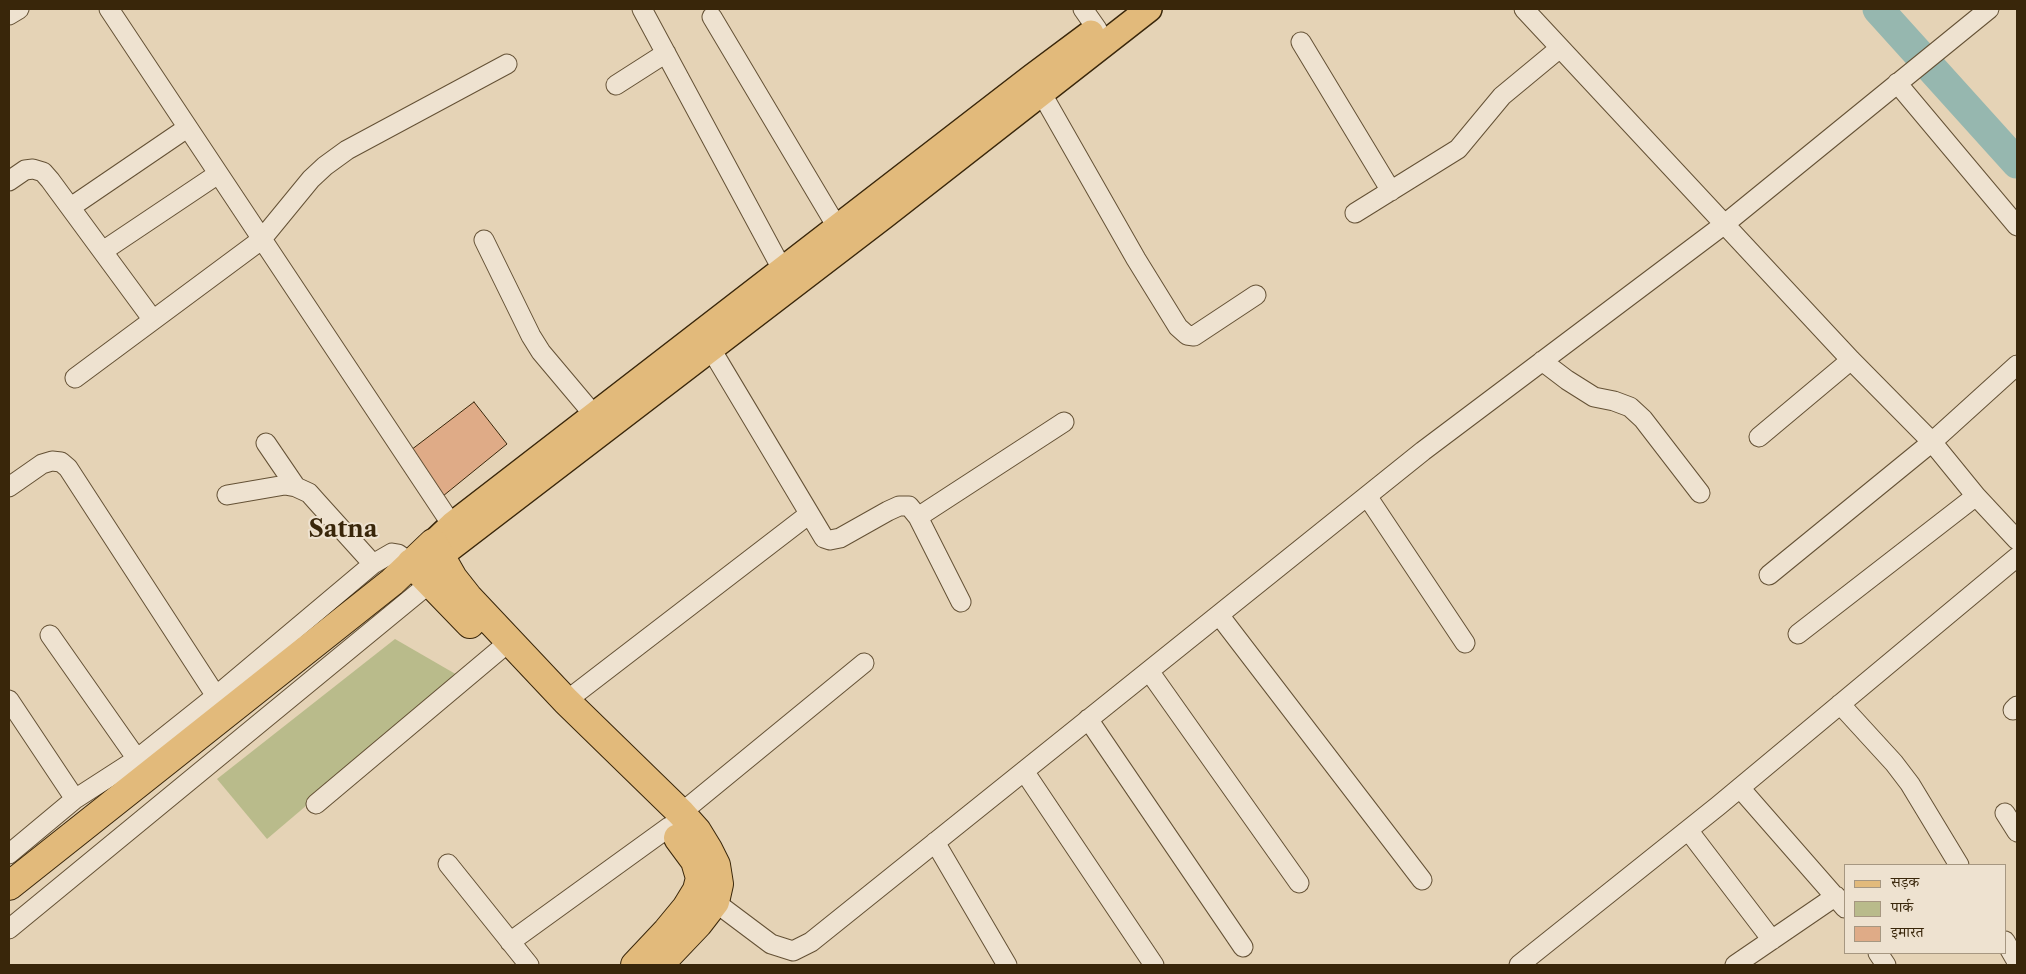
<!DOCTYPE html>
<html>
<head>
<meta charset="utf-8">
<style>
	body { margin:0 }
	#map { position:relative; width:2026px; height:974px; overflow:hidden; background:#e5d3b6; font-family:"Libre Caslon Text","Noto Serif Devanagari",serif }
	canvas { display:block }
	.frame { position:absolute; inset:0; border:10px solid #39260a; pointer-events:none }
	.legend { position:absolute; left:1844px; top:864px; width:162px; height:90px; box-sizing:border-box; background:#eee2d0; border:1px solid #a69781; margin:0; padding:6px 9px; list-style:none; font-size:15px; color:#39260a }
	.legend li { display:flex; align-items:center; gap:10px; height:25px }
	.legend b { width:25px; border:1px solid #a69781 }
</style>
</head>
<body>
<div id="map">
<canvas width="2026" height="974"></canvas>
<div class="frame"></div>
<ul class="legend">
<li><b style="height:6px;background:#e2ba7b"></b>सड़क</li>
<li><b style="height:14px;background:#b9bb8b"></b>पार्क</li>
<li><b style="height:14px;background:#dfab87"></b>इमारत</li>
</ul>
</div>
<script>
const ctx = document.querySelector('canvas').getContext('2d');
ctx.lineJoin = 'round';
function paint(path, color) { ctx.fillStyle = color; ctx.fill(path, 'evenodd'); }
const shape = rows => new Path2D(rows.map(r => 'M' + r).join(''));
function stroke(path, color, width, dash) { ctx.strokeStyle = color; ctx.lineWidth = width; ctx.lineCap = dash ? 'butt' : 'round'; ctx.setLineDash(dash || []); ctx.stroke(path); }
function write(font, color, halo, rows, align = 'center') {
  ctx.font = font + ' "Libre Caslon Text",serif'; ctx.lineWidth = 4; ctx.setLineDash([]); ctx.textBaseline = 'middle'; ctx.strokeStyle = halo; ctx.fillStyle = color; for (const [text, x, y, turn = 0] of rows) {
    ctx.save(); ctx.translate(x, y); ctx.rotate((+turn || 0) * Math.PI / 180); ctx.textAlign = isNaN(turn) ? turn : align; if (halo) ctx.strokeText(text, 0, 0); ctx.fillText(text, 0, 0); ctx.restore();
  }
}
const green = shape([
	[395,639,459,676,267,839,217,779]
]);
const river = shape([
	[1878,9,2017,163]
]);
const building = shape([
	[474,402,507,444,443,496,411,450,474,402]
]);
const minor = shape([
	[109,9,452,525],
	[642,9,782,269],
	[1083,9,1097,29],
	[1524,9,1851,360,1932,442,1976,496,2017,540],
	[9,15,19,9],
	[712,17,837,227],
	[1301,42,1391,191],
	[1897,83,2017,226],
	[616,85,666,53],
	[1042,94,1136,259,1178,327,1187,335,1194,336,1256,295],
	[9,181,25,170,33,169,43,172,50,180,153,320],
	[71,207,187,128],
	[1355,213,1458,149,1502,96,1560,48],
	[484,240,531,336,541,352,594,415],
	[103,251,218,174],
	[711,349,824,538,830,540,840,538,888,511,899,506,909,506,918,517,961,602],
	[1542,361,1567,380,1594,397,1614,401,1630,407,1643,419,1700,493],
	[75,378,261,240,311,179,325,166,347,150,507,64],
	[1759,437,1851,360],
	[266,443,296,487],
	[9,487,42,464,52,461,61,462,68,468,216,696],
	[227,495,285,485,296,487,309,493,317,502,373,564],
	[1367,496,1465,643],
	[918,517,1064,422],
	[1769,575,1932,442,2017,365],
	[1219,615,1422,880],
	[1798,634,1976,496],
	[50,635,137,759],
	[1149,671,1299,883],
	[9,700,75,799],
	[566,701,808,515],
	[1840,704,1894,763,1910,784,1959,865],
	[2013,710,2017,706],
	[1088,719,1243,947],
	[1024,771,1154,965],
	[1740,788,1845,908],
	[316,804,510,641],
	[681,813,864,663],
	[2005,813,2017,832],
	[1688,830,1772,940],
	[935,842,1007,965],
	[9,854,75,799,137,759,216,696,373,564,392,553,398,554,411,563],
	[448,864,529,965],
	[715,902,771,944,793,951,811,942,1423,451,1726,223,1989,9],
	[9,929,430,583],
	[2005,941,2017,962],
	[510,942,669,827],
	[1878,953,1886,965],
	[1519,965,1718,806,2017,557],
	[1735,965,1836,896]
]);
const major = shape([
	[433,543,452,525,1032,77,1091,33],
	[440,556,884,216,1149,9]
]);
const highway = shape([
	[411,563,470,624],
	[9,886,392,582,433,543,453,578,468,597,566,701,681,813,697,831,708,849,716,865,719,884,715,902,698,924,659,965],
	[635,965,667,931,686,908,697,890,700,878,695,861,678,838]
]);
const townNames = [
	["Satna",343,530]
];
paint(green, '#b9bb8b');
stroke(river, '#96b7af', 31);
paint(building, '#dfab87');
stroke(building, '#39260a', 1);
stroke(minor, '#645135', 21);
stroke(major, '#39260a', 28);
stroke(highway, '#39260a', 30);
stroke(minor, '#eee2d0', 19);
stroke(major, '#e2ba7b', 25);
stroke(highway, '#e2ba7b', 28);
write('bold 24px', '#39260a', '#eee2d0', townNames);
</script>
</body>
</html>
